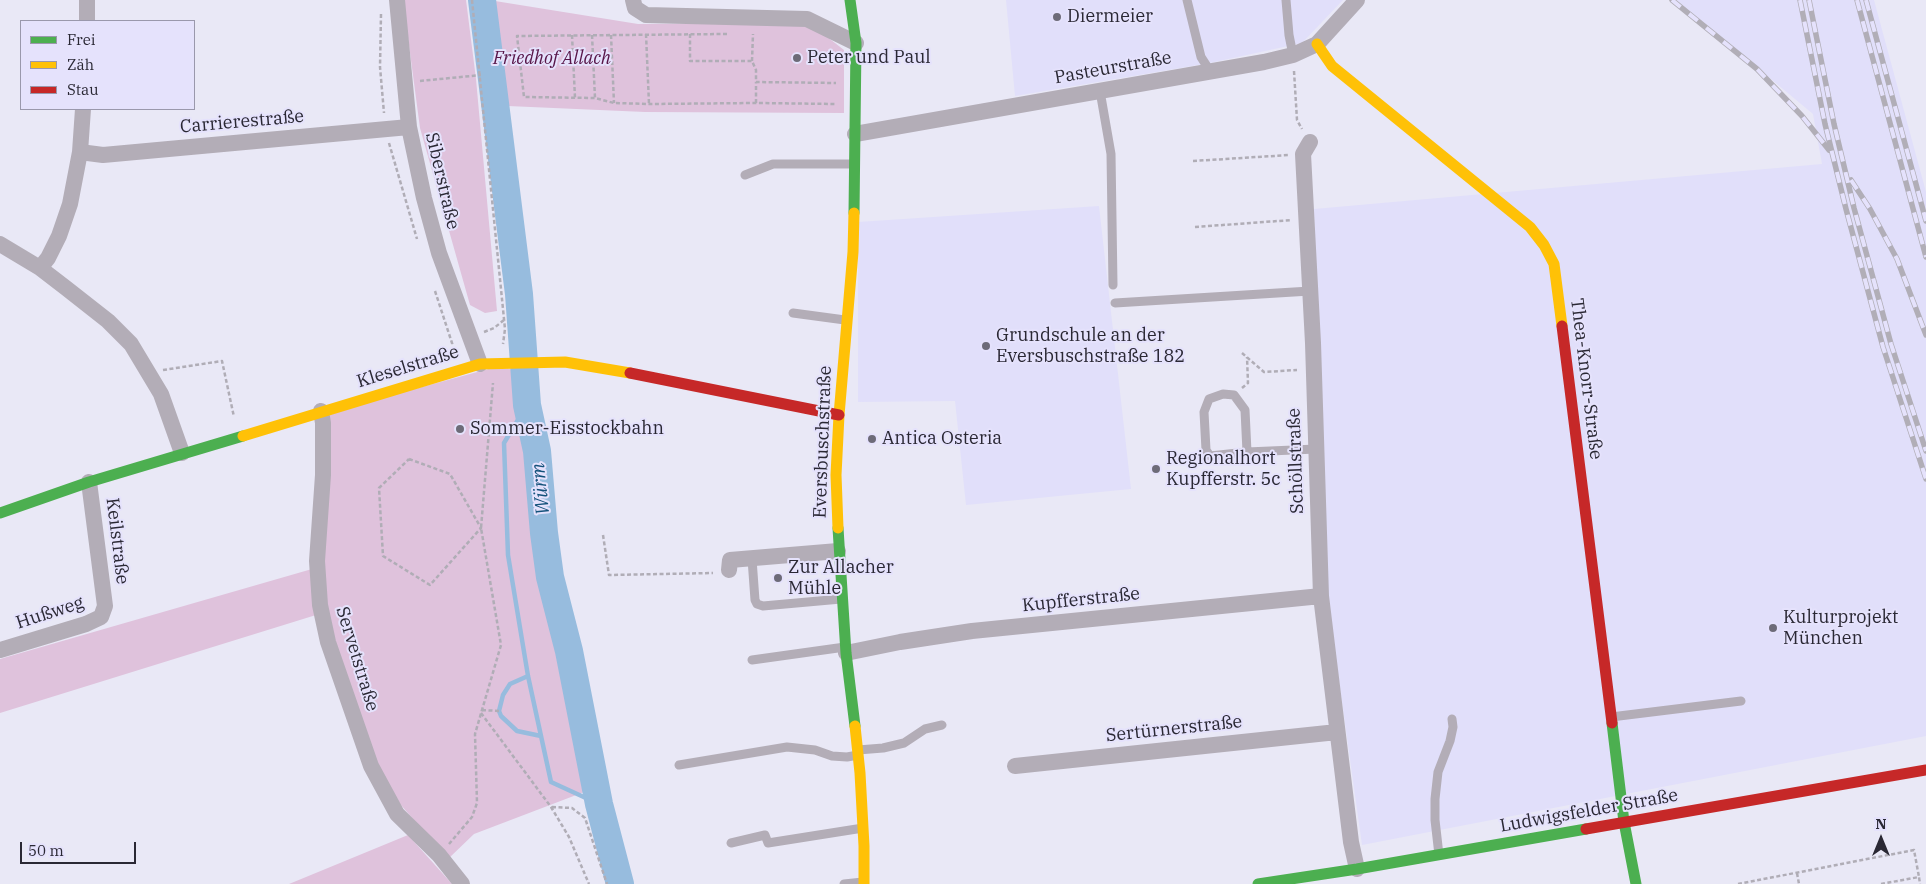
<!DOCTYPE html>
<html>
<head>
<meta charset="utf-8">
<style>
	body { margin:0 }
	#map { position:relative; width:1926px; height:884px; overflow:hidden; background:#e9e8f6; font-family:"IBM Plex Serif",serif }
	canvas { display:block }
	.legend { position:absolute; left:20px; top:20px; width:175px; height:90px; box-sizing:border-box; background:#e5e2fc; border:1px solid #9a98ac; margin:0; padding:6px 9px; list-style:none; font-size:15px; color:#2a2834 }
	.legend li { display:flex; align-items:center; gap:10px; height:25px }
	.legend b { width:25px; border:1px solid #9a98ac }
	.north { position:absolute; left:1856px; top:814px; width:50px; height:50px; -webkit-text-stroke:4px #e5e2fc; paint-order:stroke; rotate:0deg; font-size:14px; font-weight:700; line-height:20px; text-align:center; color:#2a2834 }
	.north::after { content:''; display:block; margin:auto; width:18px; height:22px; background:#2a2834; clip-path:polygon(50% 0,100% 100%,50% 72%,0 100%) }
	.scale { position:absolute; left:20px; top:842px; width:116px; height:22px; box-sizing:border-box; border:2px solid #2a2834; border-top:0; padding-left:6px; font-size:15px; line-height:18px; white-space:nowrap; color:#2a2834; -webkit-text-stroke:4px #e5e2fc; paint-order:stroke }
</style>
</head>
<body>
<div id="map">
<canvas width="1926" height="884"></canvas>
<ul class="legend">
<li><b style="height:6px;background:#4caf50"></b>Frei</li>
<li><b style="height:6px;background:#ffc107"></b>Zäh</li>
<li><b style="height:6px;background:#c62828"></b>Stau</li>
</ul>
<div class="north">N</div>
<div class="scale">50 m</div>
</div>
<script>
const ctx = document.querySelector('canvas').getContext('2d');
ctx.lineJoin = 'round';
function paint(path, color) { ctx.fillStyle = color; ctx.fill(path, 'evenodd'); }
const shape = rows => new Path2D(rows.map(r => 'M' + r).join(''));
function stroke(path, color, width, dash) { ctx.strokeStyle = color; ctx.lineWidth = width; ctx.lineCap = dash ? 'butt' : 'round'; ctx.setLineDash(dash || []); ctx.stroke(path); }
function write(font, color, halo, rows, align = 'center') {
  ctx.font = font + ' "IBM Plex Serif",serif'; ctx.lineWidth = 4; ctx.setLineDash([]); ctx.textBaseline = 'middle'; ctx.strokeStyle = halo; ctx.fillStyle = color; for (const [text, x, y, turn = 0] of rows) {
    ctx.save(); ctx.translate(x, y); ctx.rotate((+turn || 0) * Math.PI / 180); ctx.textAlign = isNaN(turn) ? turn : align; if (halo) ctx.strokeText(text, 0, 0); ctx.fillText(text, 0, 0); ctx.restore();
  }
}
const built = shape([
	[1006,0,1343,0,1302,43,1210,63,1015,96],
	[1676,0,1874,0,1926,192,1926,736,1362,845,1327,595,1314,209,1822,164,1813,114],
	[1099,206,1131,489,966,505,955,401,858,402,858,222]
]);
const green = shape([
	[403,0,466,0,476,79,497,311,485,313,470,305,420,128],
	[495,1,638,24,802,23,817,29,844,50,844,113,645,112,508,106],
	[492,368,524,370,541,537,592,789,474,834,448,859,400,804,378,764,330,630,321,571,330,412],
	[312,569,316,615,0,713,0,659],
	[408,835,452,884,289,884]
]);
const stream = shape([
	[527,405,504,443,508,555,528,676,551,782,599,804],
	[528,676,510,684,503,695,499,711,501,716,517,731,541,736]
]);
const river = shape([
	[482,0,519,294,527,405,537,451,544,533,550,577,569,651,599,804,620,884]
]);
const path = shape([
	[472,0,505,329,503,344],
	[381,14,380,67,384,113],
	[646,34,649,104],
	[690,34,690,61,752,61,756,70,756,82,836,83],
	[727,34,517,36,524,97,595,98,614,103,649,104,756,103,836,104],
	[572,35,575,98],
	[592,35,595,98],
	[611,35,614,103],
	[752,61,753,34],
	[1294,71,1297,120,1302,129],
	[420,81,481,75],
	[756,103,756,82],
	[389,143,417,239],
	[1193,161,1289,155],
	[1195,227,1292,220],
	[435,291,452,343,455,342],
	[484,332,494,328,504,320],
	[1242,353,1264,372,1297,370],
	[163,370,222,361,234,417],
	[1242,388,1248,383,1247,357],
	[409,459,450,474,481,528,430,585,383,556,379,488,409,459],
	[603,535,609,575,713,573],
	[482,710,499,711],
	[481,713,551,807,569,837,589,884],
	[552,807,572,808,585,818,607,884],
	[449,844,472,817,477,803,475,734,501,645,481,528,493,383],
	[1797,873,1799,884],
	[1738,884,1914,850,1919,877],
	[1881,884,1919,877,1920,884]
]);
const lane = shape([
	[1187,0,1201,57,1210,71],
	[1286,0,1289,35,1293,55],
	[1100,91,1111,154,1113,285],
	[745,175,773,164,855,164],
	[1115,303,1310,291],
	[793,313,845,320],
	[1247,452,1245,410,1234,395,1223,394,1209,399,1204,412,1206,450,1210,456,1247,452,1316,449],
	[752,559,755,600,757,604,763,606,841,599],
	[752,660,845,647],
	[1611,717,1741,701],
	[858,750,883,748,904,743,925,729,942,725],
	[679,765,787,747,815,750,832,756,847,757,858,755],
	[731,843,765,835,768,843,863,828],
	[1439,855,1435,820,1435,799,1438,772,1450,741,1453,727,1452,719],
	[844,884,863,882]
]);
const street = shape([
	[397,0,409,127,424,198,439,253,480,364],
	[633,0,635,8,646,15,807,19,856,43],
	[87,21,87,0],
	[855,134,1264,62,1293,55,1317,44,1357,0],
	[1310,142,1303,154,1313,343,1321,596,1351,842,1357,869],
	[80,152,103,155,409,127],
	[0,244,40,268,66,288,108,321,131,344,161,394,182,453],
	[40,268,48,258,59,236,70,204,80,152,83,109],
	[321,411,323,423,323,475,317,561,320,605,328,642,371,766,397,814,439,855,462,884],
	[729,570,730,560,838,551],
	[0,650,86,624,101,617,105,606,89,482],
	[846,653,900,642,972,631,1321,596],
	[1015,766,1337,732]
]);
const fast = shape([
	[850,0,856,43,854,213],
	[0,513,89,482,243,436],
	[838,528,846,653,855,726],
	[1612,723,1624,822,1636,884],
	[1258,884,1357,869,1586,829]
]);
const slow = shape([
	[1317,44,1332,66,1530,227,1544,245,1554,264,1562,326],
	[243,436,480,364,565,362,630,373],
	[838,528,836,475,839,415,853,252,854,213],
	[855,726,860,773,864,846,864,884]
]);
const jam = shape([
	[1562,326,1612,723],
	[630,373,839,415],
	[1586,829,1926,770]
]);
const rail = shape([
	[1672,0,1757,69,1802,116,1829,150],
	[1800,0,1825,124,1846,209,1883,347,1926,479],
	[1809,0,1834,124,1854,208,1891,344,1926,451],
	[1857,0,1926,257],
	[1866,0,1926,221],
	[1851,180,1870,209,1897,259,1926,335]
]);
const markers = [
	[1057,17,5,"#6d6b78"],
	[797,58,5,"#6d6b78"],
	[986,346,5,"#6d6b78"],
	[460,429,5,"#6d6b78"],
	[872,439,5,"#6d6b78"],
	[1156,469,5,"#6d6b78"],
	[778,578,5,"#6d6b78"],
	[1773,628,5,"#6d6b78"]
];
const poiNames = [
	["Diermeier",1067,17],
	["Peter und Paul",807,58],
	["Grundschule an der",996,336],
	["Eversbuschstraße 182",996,357],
	["Sommer-Eisstockbahn",470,429],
	["Antica Osteria",882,439],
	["Regionalhort",1166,459],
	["Kupfferstr. 5c",1166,480],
	["Zur Allacher",788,568],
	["Mühle",788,589],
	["Kulturprojekt",1783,618],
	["München",1783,639]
];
const parkNames = [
	["Friedhof Allach",552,59]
];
const streetNames = [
	["Pasteurstraße",1113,68,-10],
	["Carrierestraße",242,122,-5],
	["Siberstraße",442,181,77],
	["Kleselstraße",408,367,-17],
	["Thea-Knorr-Straße",1586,379,83],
	["Eversbuschstraße",823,442,-88],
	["Schöllstraße",1296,461,-92],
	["Keilstraße",117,541,83],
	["Kupfferstraße",1081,600,-6],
	["Hußweg",50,613,-18],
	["Servetstraße",357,659,73],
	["Sertürnerstraße",1174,729,-6],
	["Ludwigsfelder Straße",1589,811,-10]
];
const waterNames = [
	["Würm",541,489,-96]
];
paint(built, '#e1dffa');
paint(green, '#dfc2dc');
stroke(stream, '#97bcde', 4.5);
stroke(river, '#97bcde', 28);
stroke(path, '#b0adb6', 2.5, [4, 2.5]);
stroke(lane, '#b3adb7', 9);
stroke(street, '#b3adb7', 16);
stroke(fast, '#4caf50', 11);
stroke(slow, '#ffc107', 11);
stroke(jam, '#c62828', 11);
stroke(rail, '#b1aeb7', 5.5);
stroke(rail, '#e5e2fc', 4, [11]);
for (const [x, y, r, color] of markers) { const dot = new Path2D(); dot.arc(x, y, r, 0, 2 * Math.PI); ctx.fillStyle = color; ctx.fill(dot); stroke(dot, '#e5e2fc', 2); }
write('18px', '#2a2834', '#e5e2fc', poiNames, 'left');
write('italic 18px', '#571548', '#e5e2fc', parkNames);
write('18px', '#2a2834', '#e5e2fc', streetNames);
write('italic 19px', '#13517a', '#e5e2fc', waterNames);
</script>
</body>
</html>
